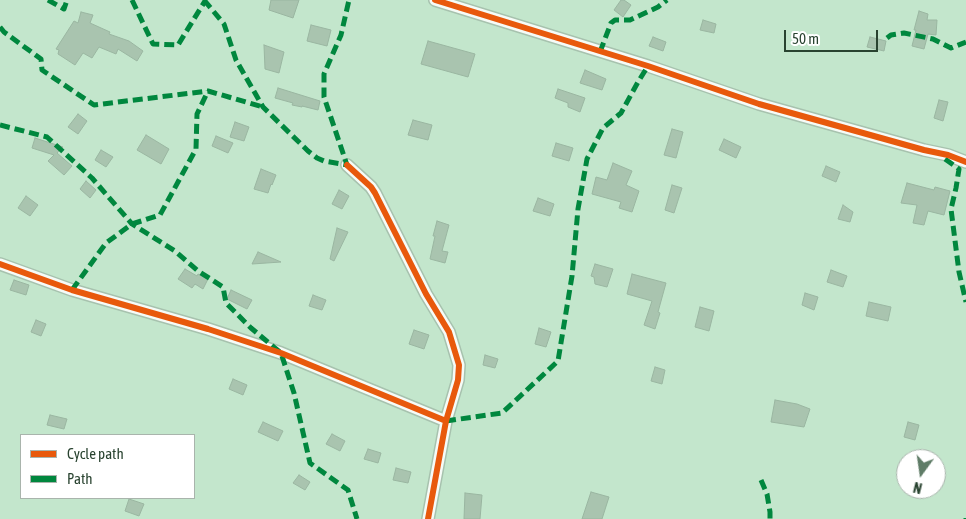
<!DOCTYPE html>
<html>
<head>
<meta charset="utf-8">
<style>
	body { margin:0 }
	#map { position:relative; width:966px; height:519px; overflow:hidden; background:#c3e6cc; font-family:"Asap Condensed",sans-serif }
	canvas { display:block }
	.legend { position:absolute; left:20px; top:434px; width:175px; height:65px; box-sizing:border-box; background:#fff; border:1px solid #a9b4ac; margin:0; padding:6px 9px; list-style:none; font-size:15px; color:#294330 }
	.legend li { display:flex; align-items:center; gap:10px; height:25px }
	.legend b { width:25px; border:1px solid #a9b4ac }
	.north { position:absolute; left:896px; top:449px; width:50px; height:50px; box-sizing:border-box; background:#fff; border:1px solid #a9b4ac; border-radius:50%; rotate:194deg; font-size:14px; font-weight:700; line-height:20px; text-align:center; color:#294330 }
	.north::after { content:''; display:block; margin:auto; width:18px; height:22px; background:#5f7c67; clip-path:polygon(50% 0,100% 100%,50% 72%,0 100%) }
	.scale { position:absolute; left:784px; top:30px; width:94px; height:22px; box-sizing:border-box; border:2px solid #294330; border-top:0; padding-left:6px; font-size:15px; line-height:18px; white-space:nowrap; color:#294330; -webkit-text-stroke:4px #fff; paint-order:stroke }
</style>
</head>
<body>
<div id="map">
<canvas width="966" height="519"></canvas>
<ul class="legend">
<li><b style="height:6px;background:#e8590c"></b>Cycle path</li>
<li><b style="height:6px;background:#00873e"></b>Path</li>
</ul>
<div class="north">N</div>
<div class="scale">50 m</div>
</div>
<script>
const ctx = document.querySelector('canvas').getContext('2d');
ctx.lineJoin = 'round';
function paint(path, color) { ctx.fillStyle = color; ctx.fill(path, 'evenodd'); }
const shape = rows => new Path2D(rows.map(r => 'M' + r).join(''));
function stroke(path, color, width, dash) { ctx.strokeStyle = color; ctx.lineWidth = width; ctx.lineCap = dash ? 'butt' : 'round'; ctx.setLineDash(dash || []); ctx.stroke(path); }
const building = shape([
	[271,0,299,0,293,18,269,10,271,0],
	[621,0,624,0,631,5,623,17,614,10,621,0],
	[919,11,928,14,927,20,937,20,936,35,928,34,924,49,912,46,916,30,914,30,919,11],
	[81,12,93,15,90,23,110,32,109,34,129,41,143,51,137,61,118,49,116,54,99,47,92,58,83,53,75,65,58,54,59,50,56,49,74,21,78,23,81,12],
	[703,20,716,24,714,33,700,30,703,20],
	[311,25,331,30,327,46,307,41,311,25],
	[653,37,666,42,663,51,649,46,653,37],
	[870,37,886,41,884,51,867,47,870,37],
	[428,41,475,54,468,77,421,64,428,41],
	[264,45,284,52,279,73,265,69,264,45],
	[585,70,606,79,602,90,580,83,585,70],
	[278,88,320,101,318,110,302,106,302,107,292,105,293,103,275,98,278,88],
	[558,89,585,98,580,112,568,107,568,103,555,98,558,89],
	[939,100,948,102,943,121,934,118,939,100],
	[78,114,87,121,78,134,68,127,78,114],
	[413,120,432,125,428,140,408,135,413,120],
	[235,122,249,127,244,141,230,137,235,122],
	[672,129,683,132,676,158,664,155,672,129],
	[146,135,169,149,161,164,137,150,146,135],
	[216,136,233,143,228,153,212,146,216,136],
	[35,138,63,147,57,153,72,166,64,175,48,161,54,155,32,148,35,138],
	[724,139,741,147,736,158,719,150,724,139],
	[556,143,573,148,569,161,552,156,556,143],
	[101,150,113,157,106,167,95,160,101,150],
	[613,163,632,171,626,185,639,191,632,212,619,208,621,202,592,194,596,177,607,180,613,163],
	[826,166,840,172,836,182,822,176,826,166],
	[261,169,276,175,272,185,271,184,268,193,254,189,261,169],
	[86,181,96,190,90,198,80,189,86,181],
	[907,183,934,190,935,187,950,191,944,215,928,211,924,225,913,223,917,205,901,203,907,183],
	[672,185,682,188,674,213,665,210,672,185],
	[339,190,349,196,342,209,332,204,339,190],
	[26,196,38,205,30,216,18,208,26,196],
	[538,198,554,204,550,216,533,211,538,198],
	[843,205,853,212,850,222,838,219,843,205],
	[437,221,449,225,442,251,448,252,445,263,430,259,435,236,433,236,437,221],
	[337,228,348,232,334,261,330,259,337,228],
	[258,252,281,262,252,264,258,252],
	[595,264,613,269,607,287,595,284,594,277,591,276,595,264],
	[185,269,197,276,198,274,208,279,203,289,195,284,192,288,178,279,185,269],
	[831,270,847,276,843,287,827,282,831,270],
	[632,274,666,283,658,312,660,313,655,329,644,325,652,301,627,294,632,274],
	[14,280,29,285,26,295,10,290,14,280],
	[231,290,252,300,247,309,227,299,231,290],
	[805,293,818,297,814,310,802,305,805,293],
	[313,295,326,300,322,310,309,306,313,295],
	[869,302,891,307,888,321,866,316,869,302],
	[700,307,714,311,709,331,695,327,700,307],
	[36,320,46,324,41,336,31,332,36,320],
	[539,328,551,332,546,347,535,344,539,328],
	[414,330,429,335,424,349,409,344,414,330],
	[485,355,498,359,495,368,483,365,485,355],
	[655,367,665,370,662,384,651,381,655,367],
	[233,379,247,385,243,395,229,389,233,379],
	[775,400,797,404,810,409,804,427,771,422,775,400],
	[50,415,67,419,64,429,47,425,50,415],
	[263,422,283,431,278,441,258,432,263,422],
	[908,422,919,425,915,440,904,437,908,422],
	[332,434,345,441,340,451,326,444,332,434],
	[368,449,381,453,378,463,364,459,368,449],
	[396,468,411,472,408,483,393,480,396,468],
	[299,475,310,482,305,490,293,483,299,475],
	[591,492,609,497,602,519,582,519,591,492],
	[465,493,482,495,480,519,464,519,465,493],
	[129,499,144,504,139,516,125,511,129,499]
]);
const street = shape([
	[435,0,648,66,759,104,924,150,948,155,966,162],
	[347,165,371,187,375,193,426,294,449,332,459,365,458,380,446,421,428,519],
	[0,264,72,290,208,329,281,353,446,421]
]);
const quiet = shape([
	[48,0,64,9,67,0],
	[132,0,153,44,178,45,205,1],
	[204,0,224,24,236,60,263,107,308,151,317,158,324,161,347,165,324,97,324,74,341,35,349,0],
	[0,27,4,32,41,59,42,70,94,105,208,91,263,107],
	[887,38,891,35,904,33,933,39,951,48,966,42],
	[600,52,611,23,615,20,630,20,658,7,667,0],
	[0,125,47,137,92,178,132,224,175,251,198,271,223,287,226,303,251,328,281,353,294,393,310,463,348,490,357,519],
	[945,159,959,169,956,188,951,209,959,272,966,302],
	[72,290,106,243,132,224,160,215,196,149,197,114,208,91],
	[446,421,502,413,558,361,572,276,578,209,587,159,603,128,621,113,638,82,648,66],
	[761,480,767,494,770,512,770,519],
	[966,519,966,518]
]);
const cycleway = shape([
	[435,0,648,66,759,104,924,150,948,155,966,162],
	[347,165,371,187,375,193,426,294,449,332,459,365,458,380,446,421,428,519],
	[0,264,72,290,208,329,281,353,446,421]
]);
paint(building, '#a9c4af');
stroke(building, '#9ab6a1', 1);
stroke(street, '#a7c2ae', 14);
stroke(street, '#f6fbf7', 11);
stroke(quiet, '#00873e', 5, [10, 5]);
stroke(cycleway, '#e8590c', 6);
</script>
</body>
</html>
